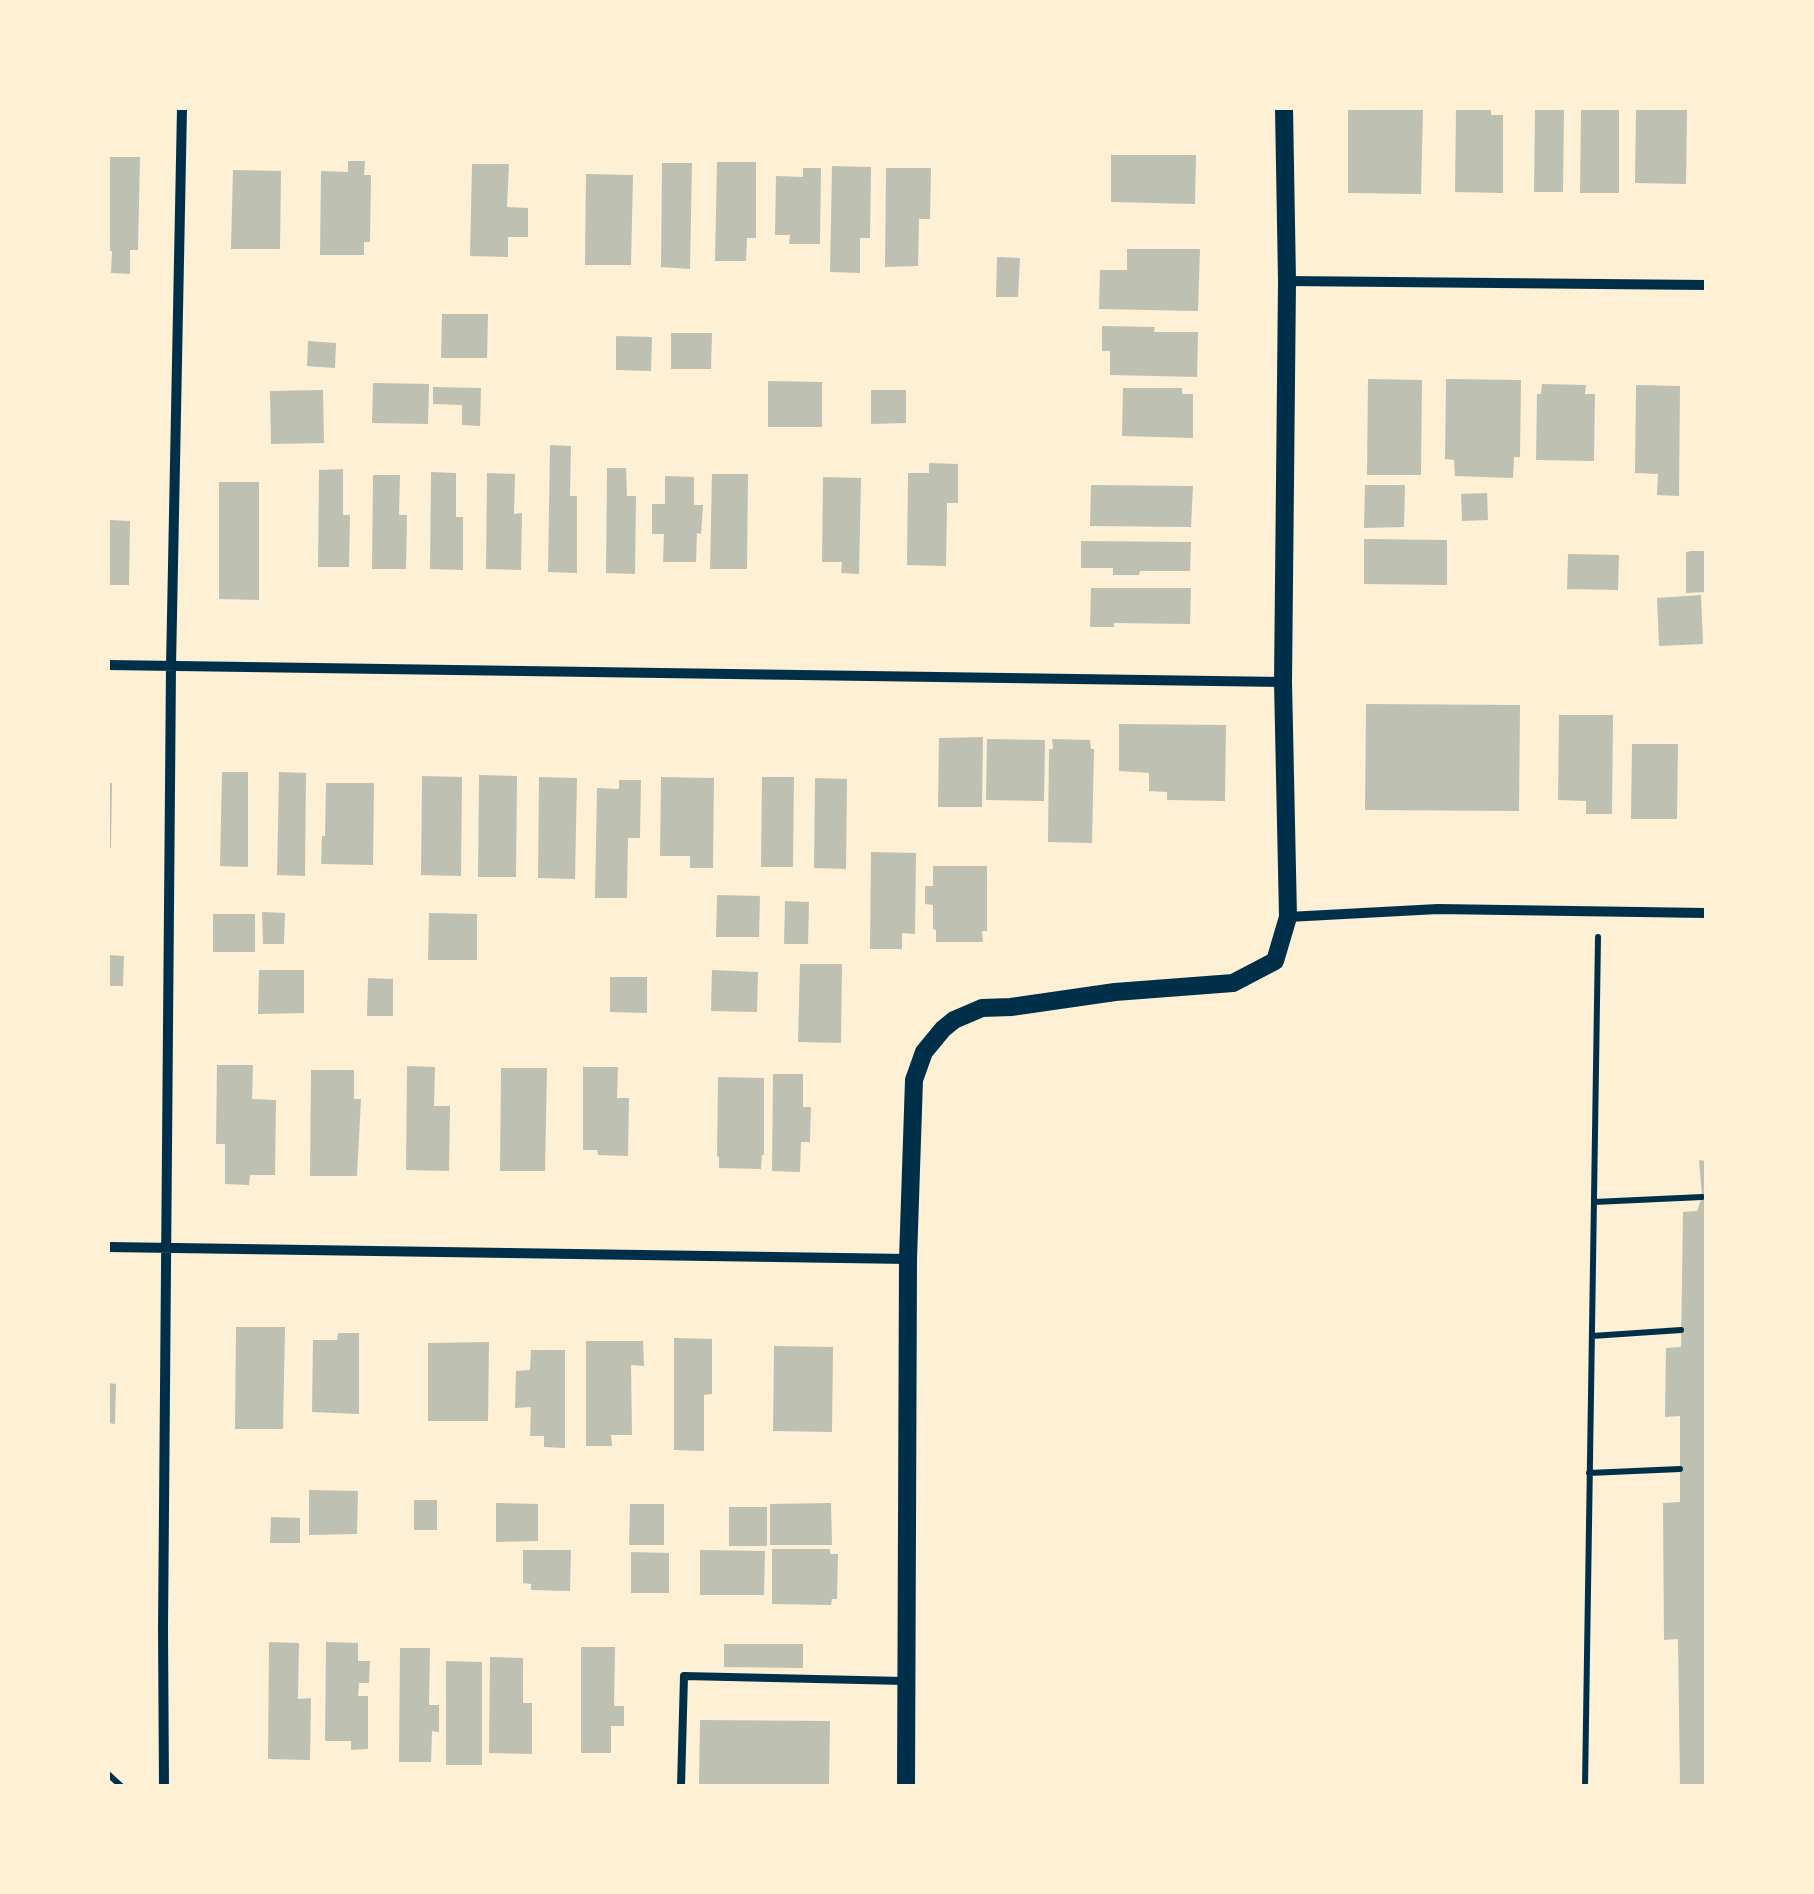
<!DOCTYPE html>
<html>
<head>
<meta charset="utf-8">
<style>
	body { margin:0 }
	#map { position:relative; width:1814px; height:1894px; overflow:hidden; background:#fdf0d5; font-family:"DM Sans",sans-serif }
	canvas { display:block }
	.frame { position:absolute; inset:0; border:110px solid #fdf0d5; pointer-events:none }
</style>
</head>
<body>
<div id="map">
<canvas width="1814" height="1894"></canvas>
<div class="frame"></div>
</div>
<script>
const ctx = document.querySelector('canvas').getContext('2d');
ctx.lineJoin = 'round';
function paint(path, color) { ctx.fillStyle = color; ctx.fill(path, 'evenodd'); }
const shape = rows => new Path2D(rows.map(r => 'M' + r).join(''));
function stroke(path, color, width, dash) { ctx.strokeStyle = color; ctx.lineWidth = width; ctx.lineCap = dash ? 'butt' : 'round'; ctx.setLineDash(dash || []); ctx.stroke(path); }
const building = shape([
	[1348,108,1423,108,1421,194,1348,193],
	[1456,108,1491,108,1491,115,1503,115,1503,193,1455,192],
	[1535,108,1564,108,1563,192,1534,192],
	[1636,108,1687,108,1686,184,1635,183],
	[1581,109,1619,110,1619,193,1580,193],
	[1111,155,1196,155,1195,204,1111,202],
	[108,157,140,157,138,250,130,250,130,274,111,273,112,251,108,251],
	[348,161,365,161,364,175,371,175,370,242,364,242,364,255,320,255,321,171,348,172],
	[717,162,756,162,756,238,747,238,746,261,715,261],
	[662,163,692,163,690,269,661,267],
	[472,164,509,164,507,207,528,208,528,237,508,237,508,257,470,256],
	[832,166,871,167,870,238,860,238,860,273,830,272],
	[803,168,821,168,820,244,789,244,790,235,775,235,776,176,803,177],
	[886,168,931,168,930,219,919,219,918,266,885,267],
	[233,170,281,171,280,249,231,249],
	[586,174,633,175,631,265,585,265],
	[1127,249,1200,249,1198,311,1099,309,1100,270,1127,270],
	[997,257,1020,258,1018,297,996,297],
	[442,314,488,314,487,358,441,358],
	[1102,326,1155,327,1154,332,1198,332,1197,377,1110,375,1110,351,1102,351],
	[671,333,712,333,711,369,671,369],
	[616,336,652,337,651,371,616,370],
	[308,341,336,343,335,368,307,366],
	[1368,379,1422,380,1421,475,1367,475],
	[1446,379,1521,380,1520,457,1514,457,1513,478,1455,476,1454,460,1445,459],
	[768,381,822,382,822,427,768,427],
	[373,383,429,384,428,424,372,423],
	[1542,384,1586,385,1585,394,1595,394,1594,461,1536,460,1537,394,1541,394],
	[1636,385,1680,386,1679,496,1657,495,1658,474,1635,473],
	[433,387,481,388,480,426,462,425,462,405,433,404],
	[1123,388,1182,388,1182,394,1193,394,1193,438,1122,436],
	[323,390,324,443,271,444,270,391],
	[871,390,906,390,906,423,871,424],
	[550,445,571,446,570,496,577,496,577,573,548,572],
	[929,463,958,464,958,503,947,503,946,566,907,565,908,473,929,473],
	[607,468,626,468,627,496,636,496,635,574,606,573],
	[343,469,343,515,350,515,349,567,318,567,319,470],
	[431,472,456,473,456,517,463,517,463,570,430,569],
	[487,473,515,474,514,514,522,513,521,570,486,569],
	[712,474,748,474,747,569,710,569],
	[373,475,400,475,399,515,407,515,406,569,372,569],
	[665,476,694,477,694,505,703,505,701,534,697,533,696,562,663,562,664,534,652,534,652,504,665,504],
	[823,477,861,478,859,574,841,573,842,562,822,562],
	[219,482,259,482,259,600,219,599],
	[1091,485,1193,486,1191,527,1090,526],
	[1365,485,1405,485,1404,527,1364,528],
	[1487,493,1488,520,1462,521,1461,494],
	[108,520,130,521,129,585,108,585],
	[1364,539,1447,540,1447,585,1364,584],
	[1081,541,1191,542,1190,571,1140,571,1139,575,1113,575,1113,568,1081,568],
	[1691,551,1706,551,1706,592,1686,593,1686,552],
	[1568,554,1619,555,1618,590,1567,589],
	[1091,588,1191,588,1190,624,1114,623,1114,627,1090,627],
	[1701,595,1703,644,1659,646,1657,598],
	[1366,704,1520,705,1519,811,1365,810],
	[1559,715,1613,715,1612,814,1586,814,1586,801,1558,800],
	[1119,724,1226,725,1225,801,1167,800,1167,792,1149,791,1149,773,1119,771],
	[983,737,982,807,938,807,939,738],
	[987,739,1045,740,1044,801,986,800],
	[1052,739,1090,740,1091,749,1094,749,1092,843,1048,842,1049,749,1053,749],
	[1632,744,1678,744,1677,819,1631,819],
	[222,772,248,772,248,867,220,866],
	[279,772,306,773,305,876,277,875],
	[479,775,517,776,516,877,478,877],
	[422,776,462,777,461,876,421,875],
	[539,777,577,778,575,879,538,878],
	[661,777,714,778,713,868,690,868,690,856,660,856],
	[762,777,794,777,793,867,761,867],
	[815,778,847,779,846,869,814,868],
	[619,780,641,780,640,838,628,838,627,898,595,898,597,788,619,789],
	[108,783,112,783,111,848,108,848],
	[326,783,374,783,373,865,321,864,322,836,325,836],
	[871,852,916,853,915,934,902,933,902,949,870,949],
	[933,866,987,866,987,931,982,931,983,942,936,942,936,930,933,929,933,905,925,904,925,886,933,886],
	[717,895,760,896,759,937,716,937],
	[785,901,809,902,808,944,784,944],
	[262,912,285,913,284,944,263,944],
	[429,913,477,914,477,960,428,960],
	[213,914,255,914,255,952,213,952],
	[108,955,124,956,123,986,108,986],
	[800,964,842,964,841,1043,798,1042],
	[259,970,304,970,304,1013,258,1014],
	[712,970,758,972,757,1012,711,1011],
	[610,977,647,977,647,1013,610,1012],
	[368,978,393,979,393,1016,367,1016],
	[217,1065,253,1065,252,1099,276,1100,275,1175,250,1175,249,1185,225,1184,225,1144,216,1144],
	[407,1066,435,1067,434,1106,450,1106,449,1171,406,1170],
	[583,1067,618,1067,617,1098,629,1098,628,1156,598,1155,597,1150,583,1150],
	[501,1068,547,1068,545,1171,500,1171],
	[311,1070,354,1070,354,1099,361,1099,357,1176,310,1176],
	[773,1074,803,1074,803,1107,811,1107,810,1142,801,1142,800,1172,772,1171],
	[718,1077,764,1078,764,1155,762,1155,761,1169,719,1168,719,1157,717,1156],
	[1699,1160,1706,1161,1706,1786,1680,1786,1678,1639,1664,1640,1663,1503,1680,1502,1680,1416,1665,1417,1666,1348,1681,1347,1683,1212,1697,1211,1702,1197],
	[236,1327,285,1327,283,1429,235,1429],
	[338,1333,359,1333,359,1414,312,1412,313,1340,337,1340],
	[674,1338,712,1339,712,1394,704,1395,704,1451,674,1450],
	[586,1341,643,1341,644,1366,631,1365,632,1435,611,1435,612,1446,586,1446],
	[489,1342,488,1421,428,1421,428,1343],
	[774,1346,833,1347,832,1432,773,1431],
	[531,1350,565,1350,565,1448,544,1447,544,1436,530,1436,531,1407,515,1408,516,1371,530,1370],
	[108,1383,116,1384,115,1424,108,1423],
	[309,1490,358,1491,357,1534,309,1535],
	[414,1500,437,1500,437,1530,414,1530],
	[496,1503,538,1504,538,1541,496,1542],
	[831,1503,832,1545,770,1545,770,1504],
	[630,1504,664,1504,664,1545,629,1545],
	[729,1507,767,1507,767,1546,729,1546],
	[271,1517,300,1518,300,1543,270,1543],
	[772,1549,830,1549,830,1554,838,1554,837,1599,832,1599,831,1605,772,1604],
	[523,1550,571,1550,570,1591,531,1590,531,1584,523,1583],
	[700,1550,765,1551,764,1595,700,1595],
	[631,1552,669,1553,669,1593,631,1593],
	[269,1642,299,1643,298,1699,311,1698,310,1760,268,1759],
	[326,1642,358,1643,358,1661,370,1661,369,1683,359,1683,358,1696,368,1696,368,1749,351,1750,351,1741,325,1741],
	[724,1644,803,1644,803,1668,724,1667],
	[581,1647,615,1647,614,1706,624,1706,624,1726,611,1726,611,1753,581,1753],
	[400,1648,430,1648,429,1705,439,1705,439,1732,432,1731,431,1762,399,1762],
	[490,1657,523,1658,523,1703,532,1703,532,1754,489,1753],
	[446,1661,482,1662,482,1765,446,1765],
	[700,1720,830,1721,829,1785,699,1784]
]);
const path = shape([
	[1594,1202,1702,1197],
	[1592,1336,1681,1330],
	[1589,1473,1680,1469],
	[108,1774,121,1786],
	[1585,1786,1598,937]
]);
const service = shape([
	[681,1786,684,1676,904,1681]
]);
const minor = shape([
	[1287,281,1706,285],
	[108,665,1283,682],
	[1288,917,1438,909,1706,913],
	[108,1247,908,1259],
	[164,1786,163,1628,171,666,182,108]
]);
const tertiary = shape([
	[906,1786,908,1259,914,1080,924,1052,943,1029,954,1020,982,1008,1011,1007,1115,992,1233,983,1275,961,1288,917,1283,682,1287,281,1284,108]
]);
paint(building, '#bec0b2');
stroke(path, '#003049', 6);
stroke(service, '#003049', 8);
stroke(minor, '#003049', 10);
stroke(tertiary, '#003049', 18);
</script>
</body>
</html>
